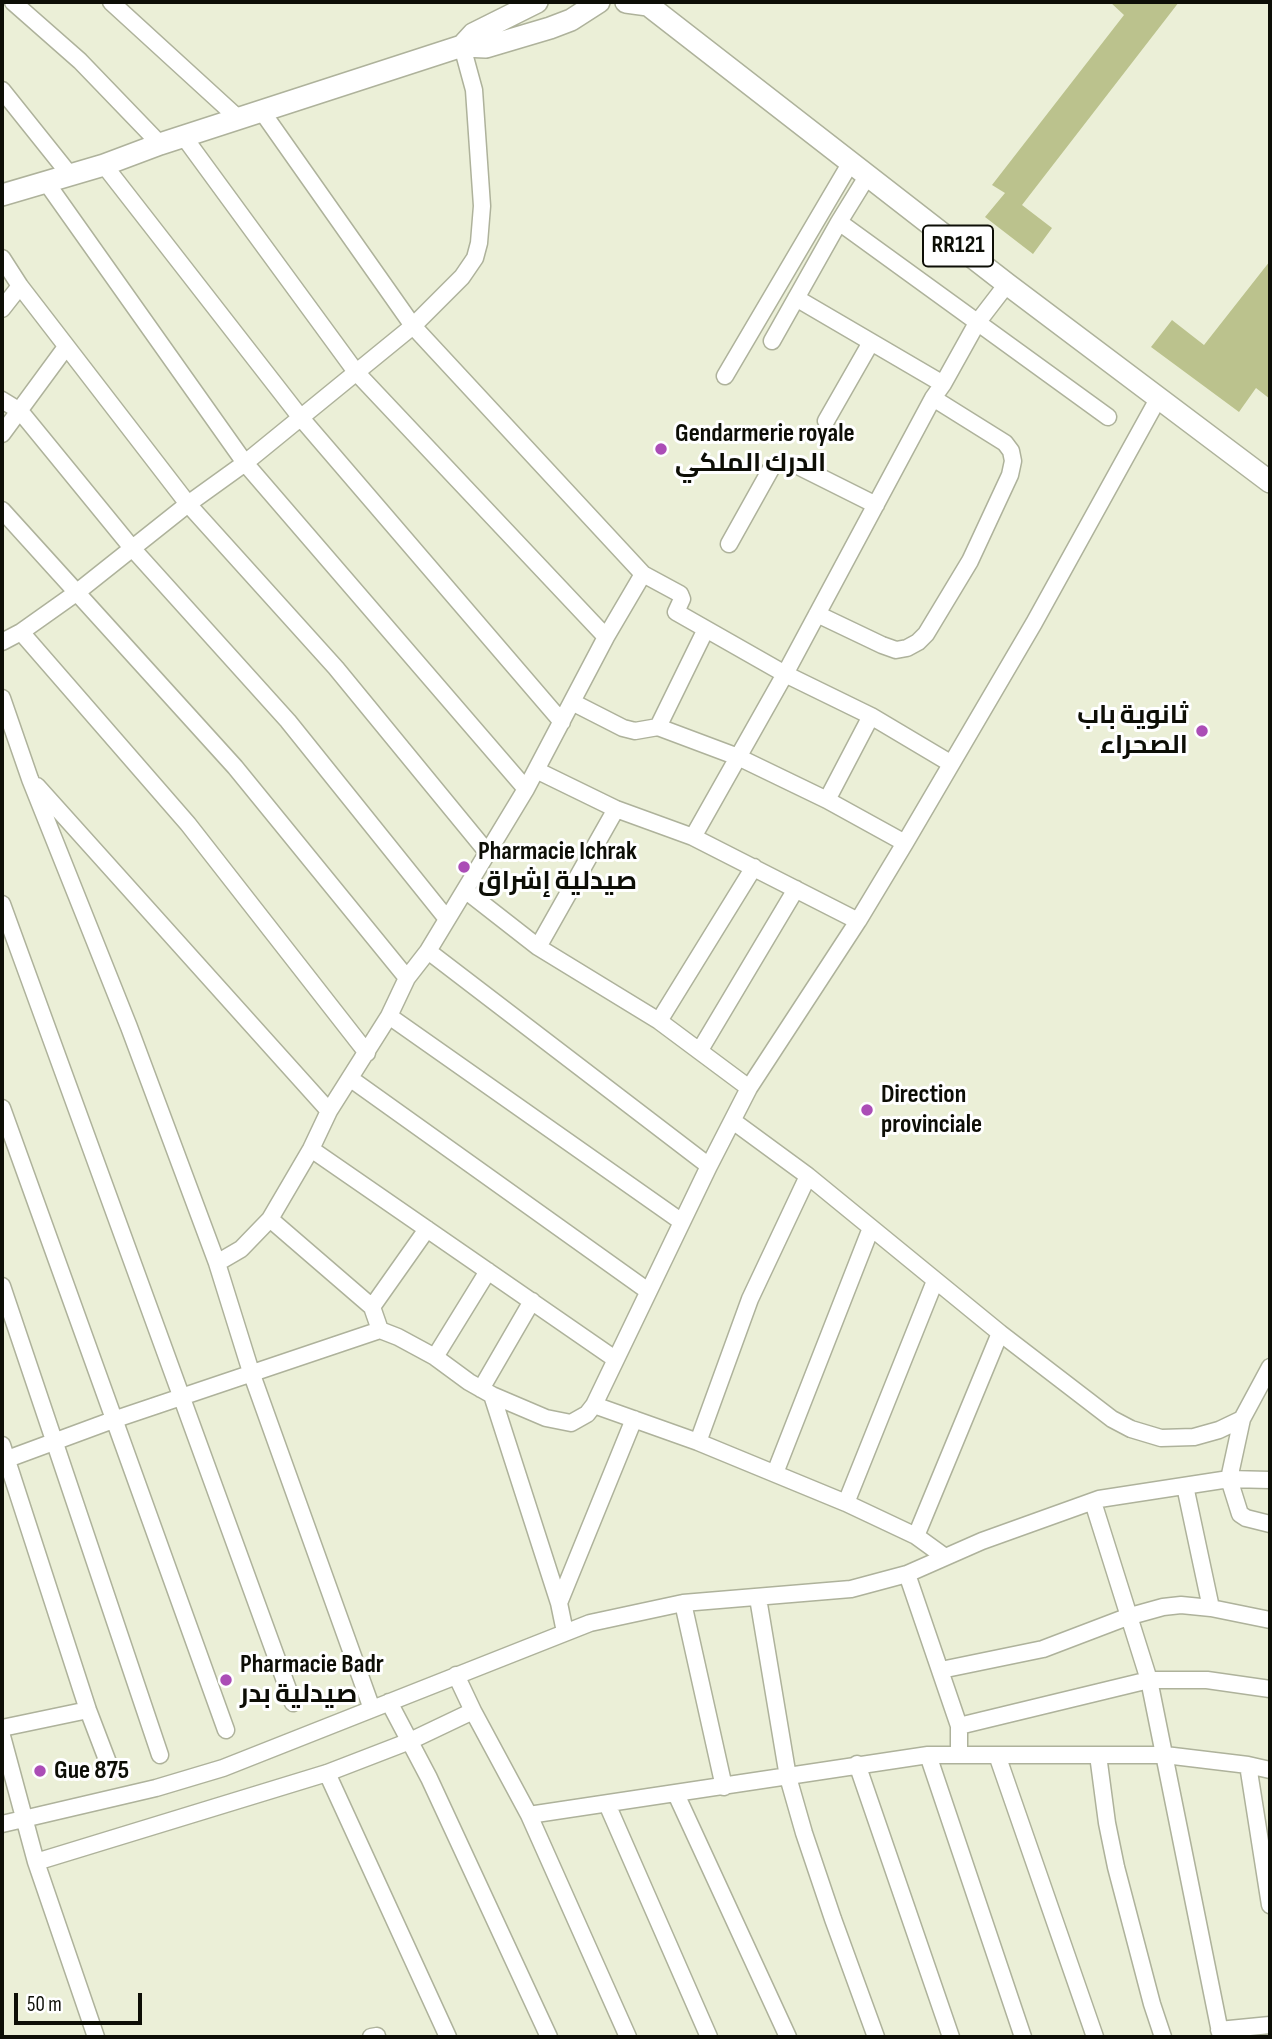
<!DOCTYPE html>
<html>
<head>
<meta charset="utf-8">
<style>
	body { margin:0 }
	#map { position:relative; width:1272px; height:2039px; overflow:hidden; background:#ebefd7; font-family:"Sofia Sans Condensed",sans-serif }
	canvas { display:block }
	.frame { position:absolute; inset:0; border:4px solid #0d0e06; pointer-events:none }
	.scale { position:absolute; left:14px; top:1993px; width:128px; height:32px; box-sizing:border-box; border:4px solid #0d0e06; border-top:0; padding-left:9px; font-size:21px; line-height:24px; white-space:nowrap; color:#0d0e06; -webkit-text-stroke:5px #fff; paint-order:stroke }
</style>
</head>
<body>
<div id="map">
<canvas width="1272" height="2039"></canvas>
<div class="frame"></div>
<div class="scale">50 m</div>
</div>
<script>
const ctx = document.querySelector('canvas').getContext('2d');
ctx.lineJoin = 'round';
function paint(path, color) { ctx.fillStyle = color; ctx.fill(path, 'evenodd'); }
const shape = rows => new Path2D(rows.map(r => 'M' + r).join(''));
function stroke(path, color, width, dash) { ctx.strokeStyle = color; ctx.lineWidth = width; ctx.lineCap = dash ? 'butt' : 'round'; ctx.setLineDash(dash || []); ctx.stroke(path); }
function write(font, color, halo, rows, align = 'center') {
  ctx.font = font + ' "Sofia Sans Condensed",Cairo,sans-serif'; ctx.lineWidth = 6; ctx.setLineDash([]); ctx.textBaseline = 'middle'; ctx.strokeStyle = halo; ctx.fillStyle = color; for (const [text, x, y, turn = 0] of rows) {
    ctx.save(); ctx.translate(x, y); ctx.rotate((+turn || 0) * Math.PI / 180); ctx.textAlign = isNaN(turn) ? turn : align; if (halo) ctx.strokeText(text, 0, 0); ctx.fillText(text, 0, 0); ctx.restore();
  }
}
const green = shape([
	[1110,2,1179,2,1022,205,1052,228,1033,254,985,217,1005,193,992,185,1124,15],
	[1270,261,1270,399,1256,388,1239,412,1151,347,1172,320,1204,345]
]);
const minor = shape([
	[13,2,80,61,160,144],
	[111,2,239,119],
	[2,90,70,175],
	[263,113,413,326,643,574,680,594,682,599,676,612,785,674,871,716,950,763],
	[184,137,356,372,606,637],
	[104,165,301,418,562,722],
	[46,182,245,463,526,789],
	[839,222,1108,417],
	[2,258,20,286,188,504,336,668,487,852],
	[796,298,943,384],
	[2,309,20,286],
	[772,341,839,222,868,175],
	[725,376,851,162],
	[2,400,20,411,132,548,288,721,447,919],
	[826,421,870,344],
	[2,434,66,347],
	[2,510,235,767,407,978],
	[729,544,772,467,777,464,796,465,876,505],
	[817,614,882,645,896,650,907,648,918,642,926,634,970,561,1010,475,1013,461,1011,451,1005,443,933,398],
	[21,632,188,824,367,1053],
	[2,642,21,632,76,593,188,504,245,463,413,326,462,277,475,258,479,243,482,206,474,90,462,46],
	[2,698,30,779,129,1027,217,1263,251,1372,372,1709],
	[572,702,623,728,635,731,658,727,738,757,827,800,905,843],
	[658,727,706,629],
	[536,770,616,809,693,837,858,921],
	[37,786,329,1111],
	[827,800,871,716],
	[693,837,785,674,933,398,943,384,977,323,1007,284],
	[465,890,538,947,659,1021,749,1088],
	[2,904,293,1703],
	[538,947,616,809],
	[428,951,709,1166],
	[389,1016,682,1222],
	[659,1021,754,867],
	[700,1050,796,889],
	[351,1079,648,1291],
	[2,1108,226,1730],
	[733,1121,808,1176,1000,1333,1112,1419,1131,1429,1161,1438,1194,1437,1219,1430,1242,1419,1270,1367],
	[311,1149,615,1359],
	[270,1219,372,1307,380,1330],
	[217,1263,241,1249,270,1219,311,1149,329,1111,389,1016,407,978,428,951,526,789,606,637,643,574],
	[2,1286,160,1755],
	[372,1307,427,1229],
	[435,1357,488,1271],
	[481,1389,532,1301],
	[492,1395,559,1603],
	[594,1405,698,1442,846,1503,916,1536,945,1557],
	[1242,1419,1229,1479,1240,1514,1246,1518,1270,1524],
	[698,1442,750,1299,808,1176],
	[2,1445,88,1710,109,1765],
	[2,1461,113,1420,380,1330,398,1337,435,1357,469,1382,492,1395,546,1418,571,1423,587,1414,594,1405,709,1166,749,1088,858,921,905,843,1034,623,1159,397],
	[775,1473,871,1228],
	[1185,1486,1211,1608],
	[1093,1502,1149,1680,1221,2037],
	[846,1503,935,1281],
	[916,1536,1000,1333],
	[907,1574,959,1726,959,1754],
	[758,1598,788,1777,804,1833,833,1919,876,2037],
	[683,1603,724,1787],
	[565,1632,559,1603,634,1419],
	[941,1670,1043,1649,1127,1617,1163,1607,1181,1605,1211,1608,1270,1620],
	[456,1675,473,1711],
	[389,1702,429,1778,549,2037],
	[959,1726,1149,1680,1207,1680,1270,1689],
	[2,1728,88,1710],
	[2,1736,36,1862,96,2037],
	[928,1755,1023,2037],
	[997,1755,1095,2037],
	[1098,1755,1107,1823,1116,1867,1152,2004,1163,2037],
	[857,1764,951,2037],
	[1248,1765,1270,1905],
	[327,1773,448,2037],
	[676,1794,788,2037],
	[607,1804,709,2037],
	[529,1815,928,1755,1165,1755,1248,1765,1270,1770],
	[2,1824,156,1788,223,1768,590,1623,683,1603,851,1589,907,1574,982,1541,1099,1499,1229,1479,1270,1480],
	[36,1862,327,1773,410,1741,473,1711,529,1815,628,2037],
	[1219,2030,1270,2025],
	[371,2037,377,2036]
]);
const major = shape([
	[626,2,648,5,646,2],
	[648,5,1007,284,1270,482],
	[462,46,473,34,537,2],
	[2,195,104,165,160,144,462,46,486,47,550,28,571,20,599,2]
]);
const markers = [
	[661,449,7,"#ab4db6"],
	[1202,731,7,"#ab4db6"],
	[464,867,7,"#ab4db6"],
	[867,1110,7,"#ab4db6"],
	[226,1680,7,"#ab4db6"],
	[40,1771,7,"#ab4db6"]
];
const shields = [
	[958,246,70]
];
const shieldNames = [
	["RR121",958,246]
];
const poiNames = [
	["Gendarmerie royale",675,434],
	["الدرك الملكي",675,464],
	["ثانوية باب",1188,716,"right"],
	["الصحراء",1188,746,"right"],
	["Pharmacie Ichrak",478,852],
	["صيدلية إشراق",478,882],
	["Direction",881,1095],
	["provinciale",881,1125],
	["Pharmacie Badr",240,1665],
	["صيدلية بدر",240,1695],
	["Gue 875",54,1771]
];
paint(green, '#bbc28d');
stroke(minor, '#aeb29b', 19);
stroke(major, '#aeb29b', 24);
stroke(minor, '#fff', 16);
stroke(major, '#fff', 21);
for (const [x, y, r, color] of markers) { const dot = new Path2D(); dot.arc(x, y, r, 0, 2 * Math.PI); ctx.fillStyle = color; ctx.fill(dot); stroke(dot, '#fff', 2.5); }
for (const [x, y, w] of shields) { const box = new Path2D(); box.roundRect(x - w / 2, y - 20.5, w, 41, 5); ctx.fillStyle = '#fff'; ctx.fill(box); stroke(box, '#0d0e06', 2); }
write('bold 24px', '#0d0e06', null, shieldNames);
write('bold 26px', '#0d0e06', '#fff', poiNames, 'left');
</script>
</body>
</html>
